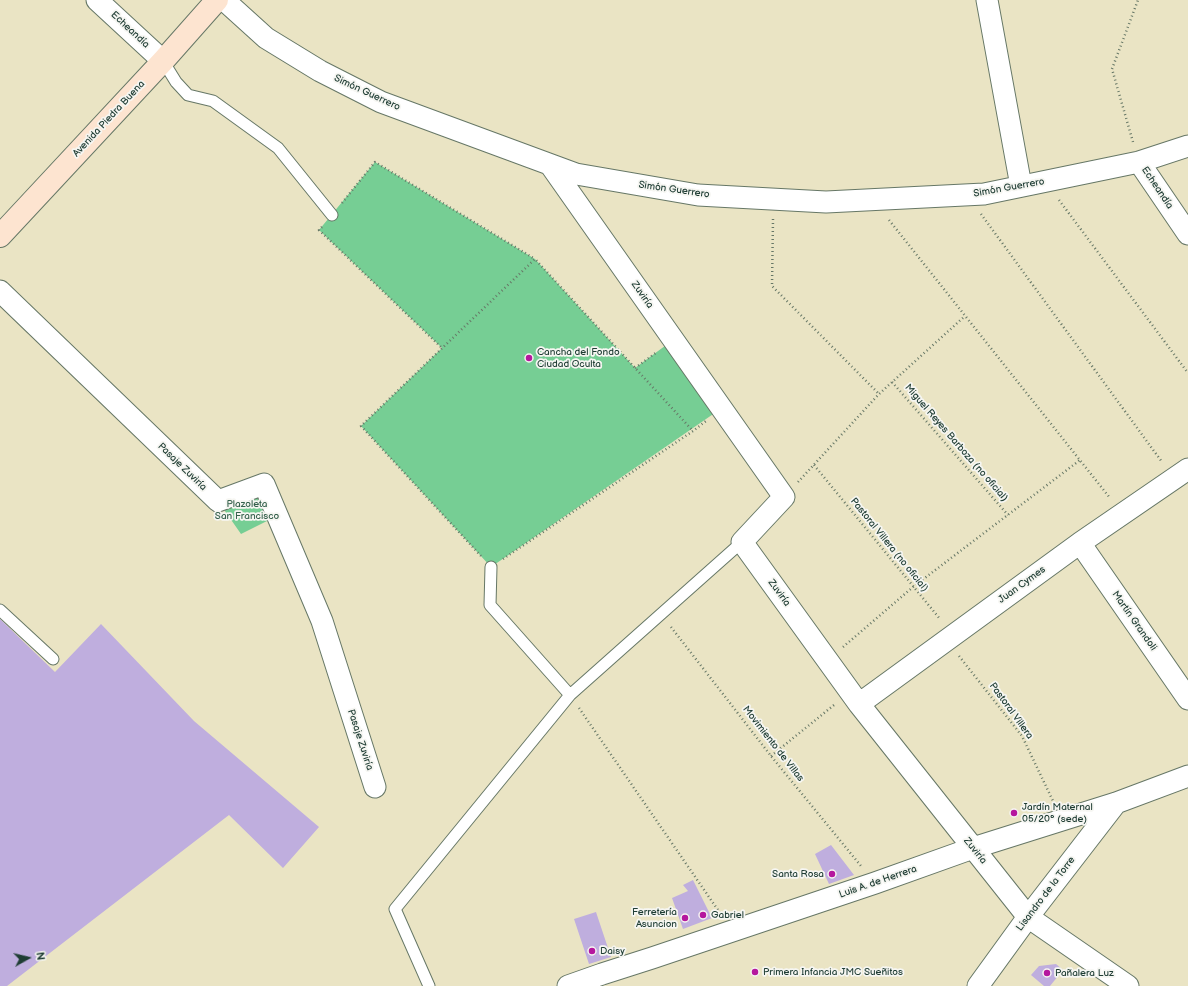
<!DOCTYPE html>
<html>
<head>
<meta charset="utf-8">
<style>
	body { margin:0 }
	#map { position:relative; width:1188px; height:986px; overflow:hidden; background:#eae4c4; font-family:"Balsamiq Sans",sans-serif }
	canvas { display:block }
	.north { position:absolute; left:8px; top:938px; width:40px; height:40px; -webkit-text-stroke:3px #f6f6f2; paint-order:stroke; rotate:82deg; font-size:11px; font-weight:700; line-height:16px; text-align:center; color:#1f3d34 }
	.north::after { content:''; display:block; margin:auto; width:14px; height:18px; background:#1f3d34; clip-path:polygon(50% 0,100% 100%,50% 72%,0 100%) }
</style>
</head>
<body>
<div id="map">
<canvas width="1188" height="986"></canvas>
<div class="north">N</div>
</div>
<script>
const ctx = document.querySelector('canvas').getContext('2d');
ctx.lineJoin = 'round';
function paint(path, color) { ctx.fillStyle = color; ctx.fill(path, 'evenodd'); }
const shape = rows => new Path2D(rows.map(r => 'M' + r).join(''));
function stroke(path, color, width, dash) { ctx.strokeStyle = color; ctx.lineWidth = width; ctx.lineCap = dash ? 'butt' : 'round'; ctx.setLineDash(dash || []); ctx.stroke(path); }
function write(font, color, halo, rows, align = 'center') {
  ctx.font = font + ' "Balsamiq Sans",sans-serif'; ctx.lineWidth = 3.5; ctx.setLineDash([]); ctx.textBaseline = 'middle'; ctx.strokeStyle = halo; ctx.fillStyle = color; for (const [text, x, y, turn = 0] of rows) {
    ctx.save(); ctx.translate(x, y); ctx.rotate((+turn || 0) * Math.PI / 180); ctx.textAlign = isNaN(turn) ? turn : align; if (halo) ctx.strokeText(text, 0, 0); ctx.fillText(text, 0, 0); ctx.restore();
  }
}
const green = shape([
	[375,162,535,259,635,368,673,340,722,408,491,567,361,426,442,348,319,230],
	[264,484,277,516,241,534,218,501]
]);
const building = shape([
	[0,619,55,672,101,624,194,721,319,827,283,868,229,815,7,986,0,986],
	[831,845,854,875,829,884,815,854],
	[693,880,712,918,683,929,672,898,688,891,683,885],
	[596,912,611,957,589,964,574,919],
	[1056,964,1063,970,1050,986,1044,986,1031,975,1039,966]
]);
const path = shape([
	[1133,142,1112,69,1138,0],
	[1059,200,1188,373],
	[342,203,375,162,535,259],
	[981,214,1162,462],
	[773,219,772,286,879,394],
	[889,220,1110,498],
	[322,227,319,230,442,348],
	[635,368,657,352],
	[892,382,1008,515],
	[814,465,940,619],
	[798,482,879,394,965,316],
	[481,556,361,426,535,259,693,431],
	[503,559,693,431,706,421],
	[671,627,771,756,861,866],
	[843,647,913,587,1080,460],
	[959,656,1022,736,1053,801],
	[579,708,720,913],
	[771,756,834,705]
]);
const service = shape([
	[163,61,176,82,188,95,213,101,278,148,332,215],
	[491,567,490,605,570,695,742,542],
	[0,610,53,659],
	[429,986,395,909,570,695]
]);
const minor = shape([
	[97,0,163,61],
	[224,0,266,38,320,71,381,102,576,174,698,195,826,202,984,194,1139,162,1188,146],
	[987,0,1021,186],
	[1139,162,1188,234],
	[551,166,784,497,742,542,859,704,1028,917,1128,986],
	[0,291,218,501,264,484,322,621,375,787],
	[1080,543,1188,699],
	[859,704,1080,543,1188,469],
	[568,986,602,974,652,958,875,883,973,848,1116,803,1188,776],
	[978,986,1028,917,1116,803]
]);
const secondary = shape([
	[0,236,163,61,217,0]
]);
const markers = [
	[529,358,4,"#b5179e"],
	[1014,813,4,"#b5179e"],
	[832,874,4,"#b5179e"],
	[703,915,4,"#b5179e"],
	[685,918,4,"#b5179e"],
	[592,951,4,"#b5179e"],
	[755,972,4,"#b5179e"],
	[1047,973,4,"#b5179e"]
];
const streetNames = [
	["Echeandía",130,30,43],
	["Simón Guerrero",367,93,25],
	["Avenida Piedra Buena",109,119,-47],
	["Simón Guerrero",1009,188,-10],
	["Echeandía",1157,188,56],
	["Simón Guerrero",674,190,8],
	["Zuviría",642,295,55],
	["Miguel Reyes Barboza (no oficial)",956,443,49],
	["Pasaje Zuviría",182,467,44],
	["Pastoral Villera (no oficial)",889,545,51],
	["Juan Cymes",1022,585,-36],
	["Zuviría",779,593,54],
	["Martín Grandoli",1134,621,55],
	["Pastoral Villera",1011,711,54],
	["Pasaje Zuviría",360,740,72],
	["Movimiento de Villas",773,744,52],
	["Zuviría",975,851,51],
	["Luis A. de Herrera",878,882,-19],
	["Lisandro de la Torre",1046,894,-53]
];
const poiNames = [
	["Cancha del Fondo",537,352],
	["Ciudad Oculta",537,364],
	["Jardín Maternal",1022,807],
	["05/20° (sede)",1022,819],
	["Santa Rosa",824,874,"right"],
	["Ferretería",677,912,"right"],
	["Asuncion",677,924,"right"],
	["Gabriel",711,915],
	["Daisy",600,951],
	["Primera Infancia JMC Sueñitos",763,972],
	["Pañalera Luz",1055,973]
];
const parkNames = [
	["Plazoleta",247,504],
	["San Francisco",247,516]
];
paint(green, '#76ce94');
paint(building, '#bfaede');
stroke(service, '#676', 13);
stroke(minor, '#676', 23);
stroke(secondary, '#676', 24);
stroke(path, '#676', 2.5, [1, 3]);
stroke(service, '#fff', 11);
stroke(minor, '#fff', 21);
stroke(secondary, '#fde4d0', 22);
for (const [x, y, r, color] of markers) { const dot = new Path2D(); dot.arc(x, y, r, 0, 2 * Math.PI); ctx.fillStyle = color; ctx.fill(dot); stroke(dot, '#f6f6f2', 1.5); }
write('10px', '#1f3d34', '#f6f6f2', streetNames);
write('10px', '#1f3d34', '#f6f6f2', poiNames, 'left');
write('10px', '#35614c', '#f6f6f2', parkNames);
</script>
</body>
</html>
